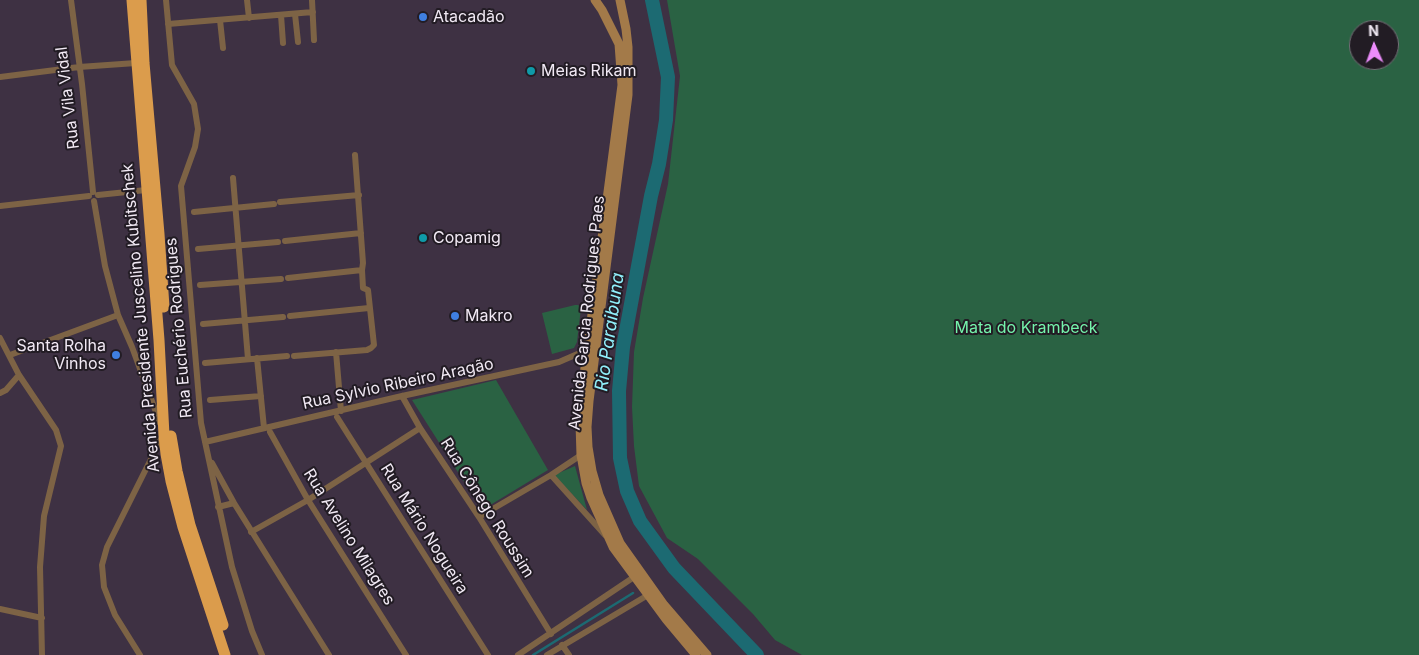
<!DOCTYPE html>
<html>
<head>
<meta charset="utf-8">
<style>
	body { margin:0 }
	#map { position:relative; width:1419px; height:655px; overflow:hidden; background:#3e3143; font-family:Inter,sans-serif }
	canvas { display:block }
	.north { position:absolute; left:1349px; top:20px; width:50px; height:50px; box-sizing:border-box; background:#221c24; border:1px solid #756e77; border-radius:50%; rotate:358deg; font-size:14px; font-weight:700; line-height:20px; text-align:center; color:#f1e9f4 }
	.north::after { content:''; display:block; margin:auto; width:18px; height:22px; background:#ec8cfb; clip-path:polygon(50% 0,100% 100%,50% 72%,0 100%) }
</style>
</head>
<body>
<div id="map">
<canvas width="1419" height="655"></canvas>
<div class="north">N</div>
</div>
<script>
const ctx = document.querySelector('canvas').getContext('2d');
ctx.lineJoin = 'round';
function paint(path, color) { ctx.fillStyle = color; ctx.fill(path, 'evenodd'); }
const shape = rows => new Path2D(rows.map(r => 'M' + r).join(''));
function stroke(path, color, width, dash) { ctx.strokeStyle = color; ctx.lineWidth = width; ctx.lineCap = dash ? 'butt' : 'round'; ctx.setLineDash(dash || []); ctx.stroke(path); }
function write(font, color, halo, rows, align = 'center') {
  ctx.font = font + ' Inter,sans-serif'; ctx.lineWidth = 4; ctx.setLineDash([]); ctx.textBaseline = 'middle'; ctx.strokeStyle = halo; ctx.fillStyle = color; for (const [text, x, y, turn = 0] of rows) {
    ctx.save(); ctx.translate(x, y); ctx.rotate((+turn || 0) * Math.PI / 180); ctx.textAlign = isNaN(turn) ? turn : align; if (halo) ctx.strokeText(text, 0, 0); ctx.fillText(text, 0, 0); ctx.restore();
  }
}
const green = shape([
	[667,0,1419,0,1419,655,802,655,775,640,753,614,698,559,667,538,639,486,634,446,632,407,634,352,643,298,668,184,680,76],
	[1359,30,1389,30,1389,60,1359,60],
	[575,305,578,305,581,308,577,342,574,348,552,354,542,313],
	[496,380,548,470,482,510,412,400],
	[575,466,587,510,554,475]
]);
const stream = shape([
	[533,655,633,593]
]);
const river = shape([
	[652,0,668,77,666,120,659,164,651,196,623,347,619,391,620,458,627,491,640,521,674,568,757,655]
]);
const street = shape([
	[71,0,82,84,93,192],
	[166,0,172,65,194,104,198,129,195,147,181,186,201,423,232,567,252,631,262,655],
	[247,0,249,18],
	[312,0,314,40],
	[295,14,298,42],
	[281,15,283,43],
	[220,20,223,48],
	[168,24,313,12],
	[0,77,79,67,136,63],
	[233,178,248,359],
	[98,195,146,190],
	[94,201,105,266,118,315,132,347,160,423],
	[280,202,359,195],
	[0,206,89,196],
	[194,212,274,204],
	[285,241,361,233],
	[198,249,278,242],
	[288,278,362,270],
	[200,285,281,279],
	[290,316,369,308],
	[203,324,283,317],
	[0,338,19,375,56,430,61,446,44,516,40,567,42,655],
	[336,352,341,411],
	[10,355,118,315],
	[294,356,367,350,371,348,374,345,368,290,363,288,362,270,363,263,355,155],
	[257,358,264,428],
	[205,363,287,356],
	[0,393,6,390,19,375],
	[402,396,420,428,479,517,551,634],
	[210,400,261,396],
	[337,417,488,655],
	[270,432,308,500,406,655],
	[205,442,402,396,559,362,589,349],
	[212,463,234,503,329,655],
	[551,475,605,535],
	[218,507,234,503],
	[479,517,551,475,581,455],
	[251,532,308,500,420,428],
	[0,609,42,618],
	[562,645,569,655],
	[140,655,115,615,104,587,102,565,107,547,162,437],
	[518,655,634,577],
	[547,655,648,595]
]);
const secondary = shape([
	[595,0,602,10,619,44,622,85,583,383,580,423,581,455,586,483,591,498,613,547,666,619,696,655],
	[620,0,626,29,628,47,628,95,589,401,587,427,588,447,592,471,599,495,620,543,664,605,707,655]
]);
const highway = shape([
	[132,0,159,340,164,435,166,454,171,481,183,527,225,655],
	[141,0,144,63,159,234,164,307],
	[171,436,177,471,190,525,223,625]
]);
const markers = [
	[423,17,5,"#3f7fe0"],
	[531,71,5,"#0f9aa8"],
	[423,238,5,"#0f9aa8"],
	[455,316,5,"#3f7fe0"],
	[116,355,5,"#3f7fe0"]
];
const poiNames = [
	["Atacadão",433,17],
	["Meias Rikam",541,71],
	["Copamig",433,238],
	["Makro",465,316],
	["Santa Rolha",106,346,"right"],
	["Vinhos",106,364,"right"]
];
const streetNames = [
	["Rua Vila Vidal",68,98,-97],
	["Avenida Garcia Rodrigues Paes",587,313,-84],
	["Avenida Presidente Juscelino Kubitschek",141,318,-95],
	["Rua Euchério Rodrigues",179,328,-95],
	["Rua Sylvio Ribeiro Aragão",398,384,-12],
	["Rua Cônego Roussim",487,508,58],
	["Rua Mário Nogueira",424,529,58],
	["Rua Avelino Milagres",349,537,58]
];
const parkNames = [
	["Mata do Krambeck",1026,328]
];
const waterNames = [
	["Rio Paraibuna",610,332,-82]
];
paint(green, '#2a6243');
stroke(stream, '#1c6a72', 2.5);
stroke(river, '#1c6a72', 14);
stroke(street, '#7d6345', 6);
stroke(secondary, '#a37a49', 9);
stroke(highway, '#db9c4c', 11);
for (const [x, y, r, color] of markers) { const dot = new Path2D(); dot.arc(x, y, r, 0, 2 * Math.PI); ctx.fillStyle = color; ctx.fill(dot); stroke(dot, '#221c24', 2); }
write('16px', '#f1e9f4', '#221c24', poiNames, 'left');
write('16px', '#f1e9f4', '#221c24', streetNames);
write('16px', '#75f4ac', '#221c24', parkNames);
write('italic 18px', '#91f0fc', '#221c24', waterNames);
</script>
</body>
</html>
